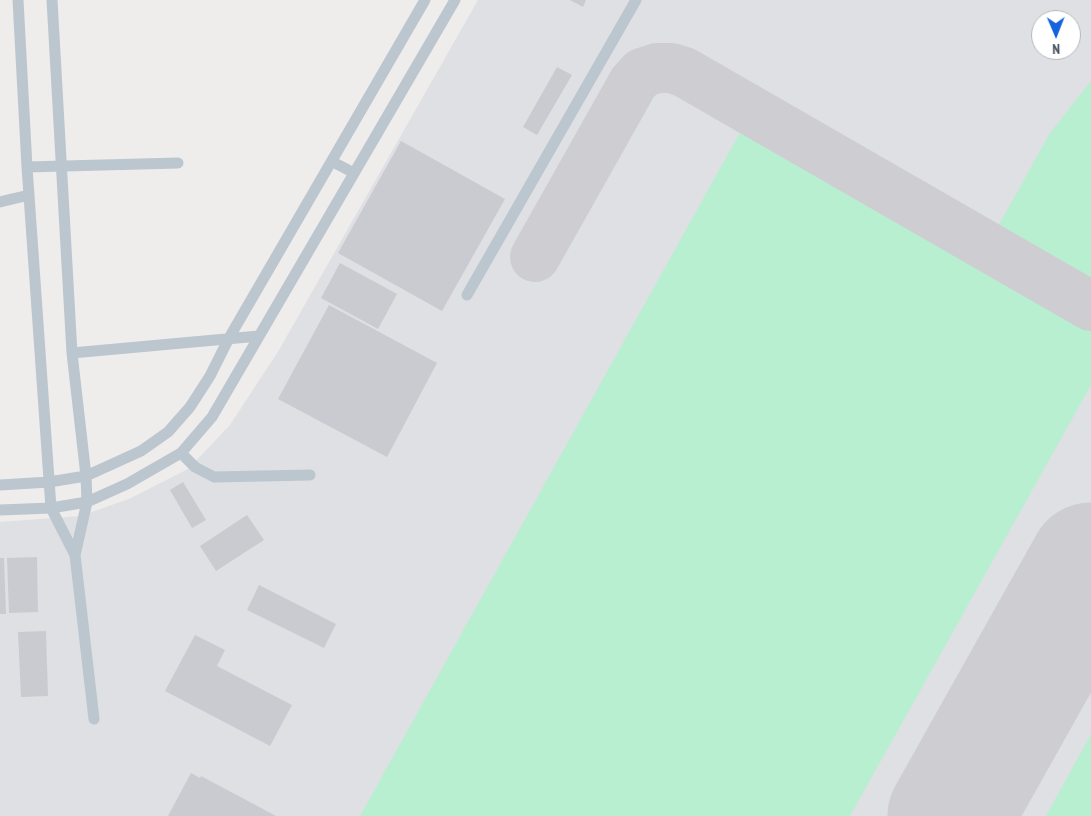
<!DOCTYPE html>
<html>
<head>
<meta charset="utf-8">
<style>
	body { margin:0 }
	#map { position:relative; width:1091px; height:816px; overflow:hidden; background:#efecec; font-family:"PT Sans Narrow",sans-serif }
	canvas { display:block }
	.north { position:absolute; left:1031px; top:10px; width:50px; height:50px; box-sizing:border-box; background:#fff; border:1px solid #b4b9bd; border-radius:50%; rotate:179deg; font-size:14px; font-weight:700; line-height:20px; text-align:center; color:#444f5a }
	.north::after { content:''; display:block; margin:auto; width:18px; height:22px; background:#1663df; clip-path:polygon(50% 0,100% 100%,50% 72%,0 100%) }
</style>
</head>
<body>
<div id="map">
<canvas width="1091" height="816"></canvas>
<div class="north">N</div>
</div>
<script>
const ctx = document.querySelector('canvas').getContext('2d');
ctx.lineJoin = 'round';
function paint(path, color) { ctx.fillStyle = color; ctx.fill(path, 'evenodd'); }
const shape = rows => new Path2D(rows.map(r => 'M' + r).join(''));
function stroke(path, color, width, dash) { ctx.strokeStyle = color; ctx.lineWidth = width; ctx.lineCap = dash ? 'butt' : 'round'; ctx.setLineDash(dash || []); ctx.stroke(path); }
const airport = shape([
	[478,0,1091,0,1091,816,0,816,0,522,80,516,129,499,188,469,230,425,279,350],
	[1041,20,1071,20,1071,50,1041,50]
]);
const green = shape([
	[1091,81,1091,285,996,230,1050,133],
	[742,129,1091,329,1091,385,850,816,360,816],
	[1091,734,1091,816,1046,816]
]);
const taxiway = shape([
	[535,257,633,83,642,73,657,68,671,68,684,72,1091,306]
]);
const runway = shape([
	[950,816,1091,565]
]);
const building = shape([
	[570,0,586,0,583,7],
	[557,67,572,75,537,135,523,127],
	[401,141,505,199,442,311,338,253],
	[340,263,397,294,378,329,321,298],
	[329,305,437,363,387,457,278,399],
	[183,482,206,520,192,528,170,490],
	[247,515,264,540,216,571,200,546],
	[37,557,38,612,9,613,7,558],
	[0,558,4,558,6,614,0,614],
	[259,585,336,624,324,648,247,610],
	[46,631,48,696,21,697,18,632],
	[195,635,225,650,217,666,292,705,270,746,165,691],
	[191,773,200,778,201,776,276,816,168,816]
]);
const service = shape([
	[18,0,27,167,51,508,75,555],
	[52,0,72,353,86,476,87,502,75,555,94,719],
	[333,162,354,173],
	[27,167,178,163],
	[0,202,29,195],
	[467,295,636,0],
	[72,353,259,336],
	[181,453,195,467,214,477,310,475],
	[0,485,49,482,86,476,141,451,168,432,190,407,210,376,229,338,425,0],
	[0,510,51,508,87,502,127,484,181,453,212,417,455,0]
]);
paint(airport, '#dee0e4');
paint(green, '#b9efd1');
stroke(taxiway, '#ceced2', 50);
stroke(runway, '#ceced2', 125);
paint(building, '#c9cbd1');
stroke(service, '#bcc6cf', 11);
</script>
</body>
</html>
